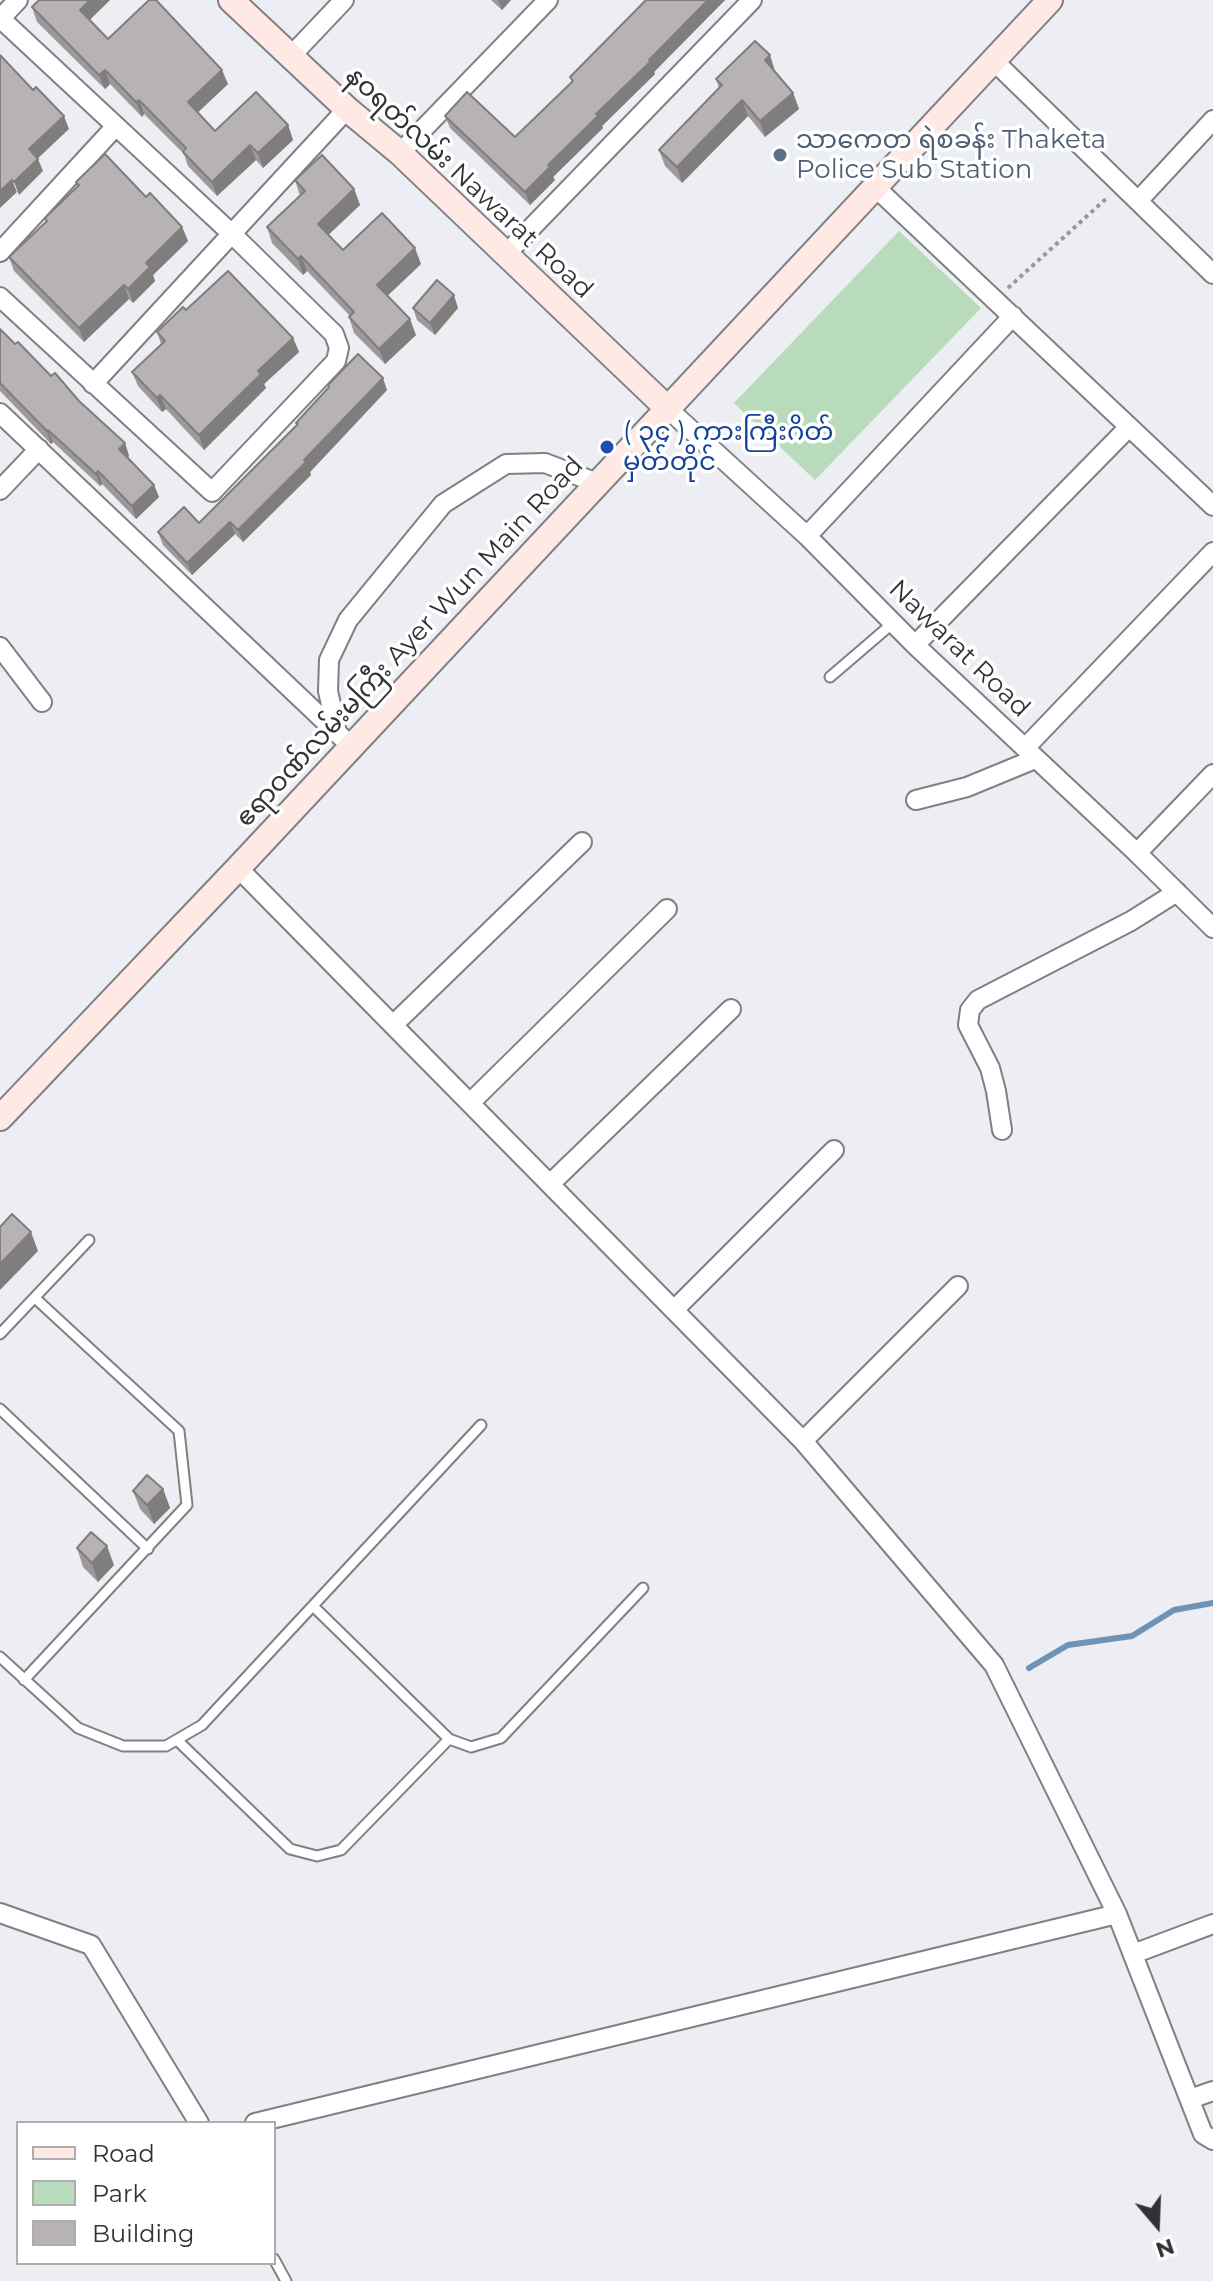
<!DOCTYPE html>
<html>
<head>
<meta charset="utf-8">
<style>
	body { margin:0 }
	#map { position:relative; width:1213px; height:2281px; overflow:hidden; background:#eceef3; font-family:Montserrat,sans-serif }
	canvas { display:block }
	.legend { position:absolute; left:16px; top:2121px; width:260px; height:144px; box-sizing:border-box; background:#fff; border:2px solid #adadae; margin:0; padding:10px 14px; list-style:none; font-size:24px; color:#313234 }
	.legend li { display:flex; align-items:center; gap:16px; height:40px }
	.legend b { width:40px; border:2px solid #adadae }
	.north { position:absolute; left:1117px; top:2185px; width:80px; height:80px; -webkit-text-stroke:6px #fff; paint-order:stroke; rotate:161deg; font-size:22px; font-weight:700; line-height:32px; text-align:center; color:#313234 }
	.north::after { content:''; display:block; margin:auto; width:28px; height:36px; background:#313234; clip-path:polygon(50% 0,100% 100%,50% 72%,0 100%) }
</style>
</head>
<body>
<div id="map">
<canvas width="1213" height="2281"></canvas>
<ul class="legend">
<li><b style="height:10px;background:#ffe9e4"></b>Road</li>
<li><b style="height:22px;background:#b8dbbb"></b>Park</li>
<li><b style="height:22px;background:#b7b2b3"></b>Building</li>
</ul>
<div class="north">N</div>
</div>
<script>
const ctx = document.querySelector('canvas').getContext('2d');
ctx.lineJoin = 'round';
function paint(path, color) { ctx.fillStyle = color; ctx.fill(path, 'evenodd'); }
const shape = rows => new Path2D(rows.map(r => 'M' + r).join(''));
function stroke(path, color, width, dash) { ctx.strokeStyle = color; ctx.lineWidth = width; ctx.lineCap = dash ? 'butt' : 'round'; ctx.setLineDash(dash || []); ctx.stroke(path); }
function write(font, color, halo, rows, align = 'center') {
  ctx.font = font + ' Montserrat,"Noto Sans Myanmar",sans-serif'; ctx.lineWidth = 7; ctx.setLineDash([]); ctx.textBaseline = 'middle'; ctx.strokeStyle = halo; ctx.fillStyle = color; for (const [text, x, y, turn = 0] of rows) {
    ctx.save(); ctx.translate(x, y); ctx.rotate((+turn || 0) * Math.PI / 180); ctx.textAlign = isNaN(turn) ? turn : align; if (halo) ctx.strokeText(text, 0, 0); ctx.fillText(text, 0, 0); ctx.restore();
  }
}
const green = shape([
	[899,231,981,308,815,480,734,403]
]);
const stream = shape([
	[1029,1668,1068,1645,1132,1636,1174,1610,1213,1603]
]);
const path = shape([
	[1008,288,1108,197]
]);
const lane = shape([
	[830,677,893,623],
	[0,1334,89,1240],
	[0,1409,148,1549],
	[313,1606,449,1739,471,1747,501,1738,643,1588],
	[0,1657,78,1728,123,1746,166,1746,202,1725,481,1425],
	[24,1680,187,1505,179,1431,35,1298],
	[177,1740,290,1849,317,1856,341,1850,449,1739],
	[274,2259,286,2281]
]);
const street = shape([
	[0,18,232,234,334,334,339,348,336,361,212,492,0,297],
	[0,19,18,0],
	[291,56,344,0],
	[994,61,1213,274],
	[400,153,548,0],
	[874,186,1213,506],
	[1138,201,1213,120],
	[0,252,116,126],
	[506,254,752,0],
	[93,384,347,109],
	[667,408,807,536,915,645,1137,853,1213,928],
	[0,413,351,746],
	[0,490,39,449],
	[807,536,1013,316],
	[915,645,1129,427],
	[0,647,42,702],
	[337,732,328,691,329,660,348,620,443,504,506,464,545,463,597,483],
	[1025,748,1213,552],
	[916,800,967,787,1035,759],
	[1137,853,1213,774],
	[238,868,803,1441,994,1665,1117,1914,1203,2134,1213,2140],
	[393,1025,582,842],
	[470,1103,667,909],
	[1002,1130,996,1091,990,1068,968,1025,970,1010,978,1000,1131,921,1177,892],
	[550,1184,731,1009],
	[674,1310,834,1150],
	[803,1441,958,1286],
	[0,1913,91,1945,199,2123],
	[1133,1954,1213,1924],
	[1190,2099,1213,2091],
	[255,2123,1117,1914]
]);
const secondary = shape([
	[231,0,347,109,400,153,667,408],
	[0,1118,238,868,1050,0]
]);
const wall = shape([
	[110,0,90,20,108,39,228,84,197,113,215,131,288,125,293,140,263,168,256,160,217,196,188,166,184,154,144,114,142,117,110,84,105,89,37,22,32,7],
	[491,0,511,0,502,10],
	[646,0,725,0,654,72,655,74,602,126,603,128,553,177,555,180,530,205,450,128,445,116,515,137,572,82,570,77],
	[775,71,793,93,799,109,765,137,748,116,682,183,665,166,659,150,719,88,716,79],
	[295,180,354,189,360,205,328,235,343,250,421,264,387,296,416,335,385,364,354,333,349,317,350,316,307,271,303,275,272,243,267,227,300,196],
	[76,182,146,197,182,227,188,241,153,275,155,281,133,303,129,299,84,342,14,271,9,257,46,222,45,218,78,187],
	[413,308,458,308,435,335,417,320],
	[186,310,293,338,299,352,264,384,266,388,204,450,166,409,162,412,138,386,132,372,161,344,157,332],
	[0,329,15,344,125,443,129,456,128,457,154,485,159,497,136,519,102,484,100,486,53,442,51,444,0,391],
	[328,385,387,390,310,472,311,475,243,542,235,534,192,575,163,545,158,532,199,523,297,424,329,388],
	[163,1489,170,1508,154,1524,140,1509,133,1491],
	[77,1548,114,1565,98,1582,83,1567]
]);
const shadedWall = shape([
	[90,0,110,0,85,24,80,10],
	[498,0,511,0,502,10],
	[708,0,725,0,654,72,655,74,602,126,603,128,553,177,555,180,530,205,525,192,548,165],
	[770,55,775,71,770,76,765,60],
	[105,70,110,84,105,89,99,75],
	[222,70,228,84,193,117,188,102],
	[793,93,799,109,765,137,760,121],
	[139,100,144,114,142,117,136,102],
	[742,100,748,116,682,183,677,167],
	[64,116,69,129,34,162,29,149],
	[288,125,293,140,263,168,258,153],
	[250,145,256,160,217,196,212,182],
	[38,159,43,171,19,195,14,182],
	[12,180,17,192,0,208,0,191],
	[354,189,360,205,323,240,318,224],
	[182,227,188,241,153,275,155,281,133,303,128,289,146,263],
	[415,248,421,264,383,300,377,285],
	[301,256,307,271,303,275,298,259],
	[124,285,129,299,84,342,79,328],
	[454,295,458,308,435,335,430,323],
	[410,319,416,335,385,364,379,349],
	[293,338,299,352,264,384,266,388,204,450,199,435,258,371],
	[383,378,387,390,310,472,311,475,243,542,238,530],
	[160,395,166,409,162,412,157,398],
	[48,430,53,442,51,444,47,431],
	[125,443,129,456,124,461,119,449],
	[98,471,102,484,100,486,96,474],
	[154,485,159,497,136,519,132,506],
	[230,522,235,534,192,575,187,563],
	[31,1232,38,1251,0,1290,0,1264],
	[163,1489,170,1508,154,1524,147,1505],
	[107,1546,114,1565,98,1582,92,1563]
]);
const building = shape([
	[39,0,90,0,80,10,108,39,149,0,156,0,222,70,188,102,215,131,256,92,288,125,258,153,250,145,212,182,183,152,186,148,139,100,136,102,105,70,99,75,32,7,39,0],
	[646,0,708,0,649,60,650,62,596,114,598,116,548,165,550,167,525,192,445,116,467,92,515,137,573,81,570,77,646,0],
	[755,41,770,55,765,60,793,93,760,121,742,100,677,167,659,150,722,85,716,79,755,41],
	[0,55,33,90,36,87,64,116,29,149,38,159,14,182,12,180,0,191,0,55],
	[105,154,146,197,150,193,182,227,146,263,150,267,128,289,124,285,79,328,9,257,47,221,45,218,79,185,76,182,105,154],
	[322,155,354,189,318,224,343,250,382,213,415,248,377,285,410,319,379,349,349,317,354,312,301,256,298,259,267,227,305,191,295,180,322,155],
	[228,271,293,338,258,371,261,374,199,435,160,395,157,398,132,372,165,341,157,332,183,307,186,310,228,271],
	[437,280,454,295,430,323,413,308,437,280],
	[0,329,15,344,18,342,51,376,55,373,79,401,125,443,119,449,154,485,132,506,98,471,96,474,48,430,47,431,0,383,0,329],
	[358,354,383,378,304,460,306,462,238,530,230,522,187,563,158,532,184,507,199,523,298,424,296,423,329,387,328,385,358,354],
	[12,1214,31,1232,0,1264,0,1227,12,1214],
	[147,1475,163,1489,147,1505,133,1491,147,1475],
	[91,1532,107,1546,92,1563,77,1548,91,1532]
]);
const markers = [
	[780,155,8,"#5c6f8a"],
	[607,447,8,"#1a4fb4"]
];
const serviceNames = [
	["သာကေတ ရဲစခန်း Thaketa",796,140],
	["Police Sub Station",796,170]
];
const streetNames = [
	["နဝရတ်လမ်း Nawarat Road",469,183,43],
	["ဧရာဝဏ်လမ်းမကြီး Ayer Wun Main Road",410,642,-47],
	["Nawarat Road",959,649,44]
];
const transitNames = [
	["( ၃၄ ) ကားကြီးဂိတ်",623,432],
	["မှတ်တိုင်",623,462]
];
paint(green, '#b8dbbb');
stroke(stream, '#6f93b4', 6);
stroke(lane, '#7f8085', 13);
stroke(street, '#7f8085', 22);
stroke(secondary, '#7f8085', 28);
stroke(path, '#97989c', 4, [4, 4]);
stroke(lane, '#fff', 9);
stroke(street, '#fff', 18);
stroke(secondary, '#ffe9e4', 24);
paint(wall, '#9d999a');
paint(shadedWall, '#807d7d');
paint(building, '#b7b2b3');
stroke(building, '#807d7d', 2);
for (const [x, y, r, color] of markers) { const dot = new Path2D(); dot.arc(x, y, r, 0, 2 * Math.PI); ctx.fillStyle = color; ctx.fill(dot); stroke(dot, '#fff', 3); }
write('26px', '#4e5e75', '#fff', serviceNames, 'left');
write('26px', '#313234', '#fff', streetNames);
write('26px', '#164399', '#fff', transitNames, 'left');
</script>
</body>
</html>
